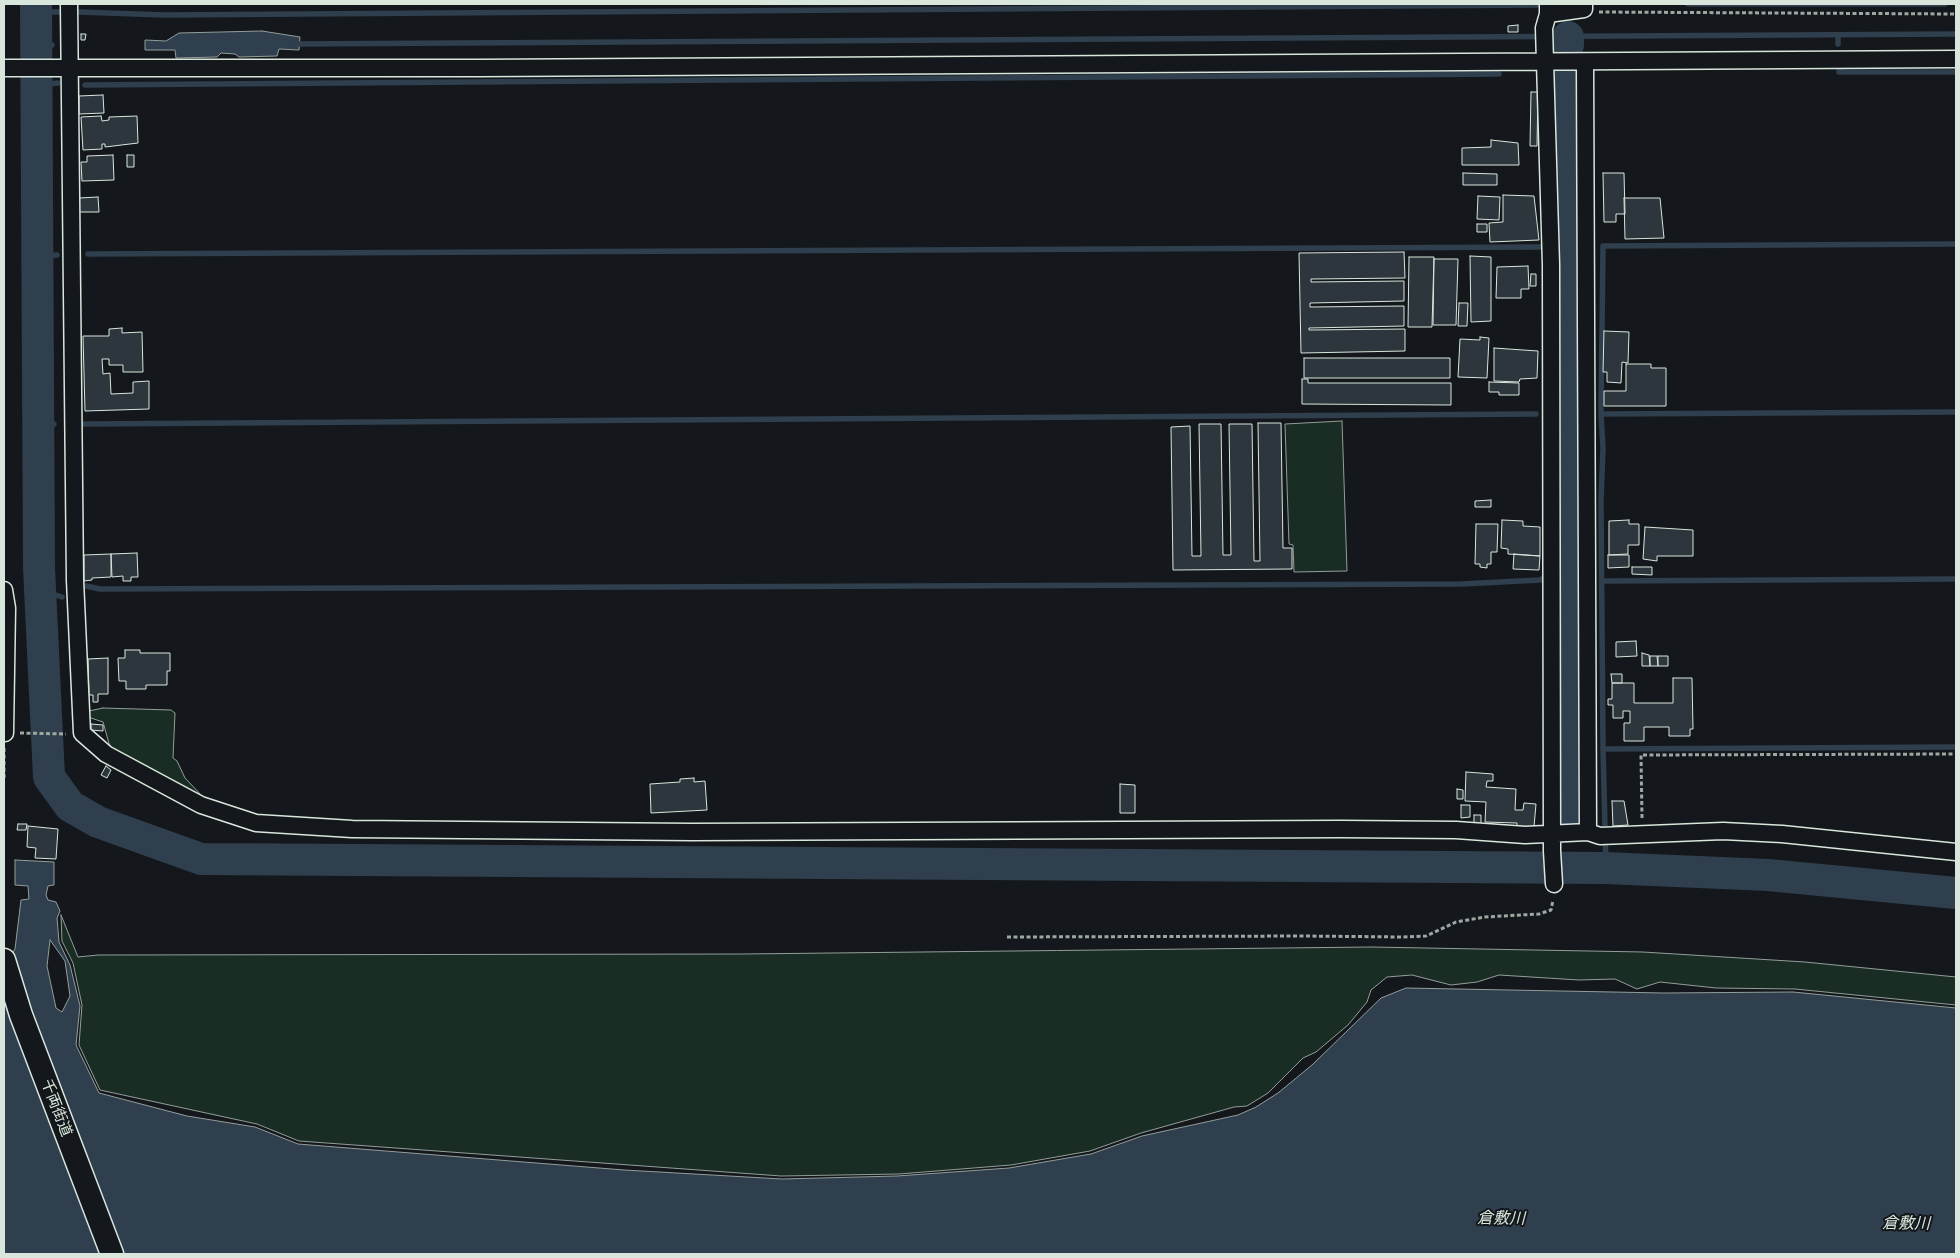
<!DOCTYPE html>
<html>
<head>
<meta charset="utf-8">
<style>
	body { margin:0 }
	#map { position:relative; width:1960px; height:1258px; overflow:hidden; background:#14181c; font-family:"Space Grotesk",sans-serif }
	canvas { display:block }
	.frame { position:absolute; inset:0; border:5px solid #d8e6dc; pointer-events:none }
</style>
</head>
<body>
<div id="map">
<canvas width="1960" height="1258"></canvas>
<div class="frame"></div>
</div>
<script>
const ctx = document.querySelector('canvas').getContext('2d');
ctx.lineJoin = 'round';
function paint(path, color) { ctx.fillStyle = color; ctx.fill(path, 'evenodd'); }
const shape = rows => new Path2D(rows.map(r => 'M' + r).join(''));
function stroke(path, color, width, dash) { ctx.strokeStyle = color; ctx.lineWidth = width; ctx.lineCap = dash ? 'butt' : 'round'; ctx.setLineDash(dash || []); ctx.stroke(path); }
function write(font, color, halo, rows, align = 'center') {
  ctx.font = font + ' "Space Grotesk","Noto Sans JP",sans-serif'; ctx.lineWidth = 4; ctx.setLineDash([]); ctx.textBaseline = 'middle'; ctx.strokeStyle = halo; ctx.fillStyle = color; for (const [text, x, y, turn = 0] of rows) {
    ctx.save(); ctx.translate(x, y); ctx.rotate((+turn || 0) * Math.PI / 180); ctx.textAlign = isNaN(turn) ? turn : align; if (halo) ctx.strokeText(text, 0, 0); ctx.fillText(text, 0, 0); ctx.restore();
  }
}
const green = shape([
	[1342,421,1347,571,1294,572,1293,545,1289,544,1285,424,1342,421],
	[103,708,171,710,175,713,173,758,177,761,185,778,202,796,183,790,110,747,103,722,88,717,89,711,103,708],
	[61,915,78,957,98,955,742,954,1371,947,1643,952,1805,962,1956,977,1956,1005,1795,989,1716,988,1660,982,1637,989,1615,979,1579,980,1499,975,1477,982,1451,985,1412,975,1387,977,1371,990,1367,1002,1348,1025,1316,1052,1303,1058,1268,1093,1247,1106,1234,1107,1141,1133,1090,1151,1011,1165,899,1174,781,1176,299,1141,257,1124,100,1090,79,1045,82,1005,73,963,62,941,61,915]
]);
const water = shape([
	[262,31,300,37,299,50,279,49,277,56,239,57,235,54,221,53,217,57,176,58,175,50,145,50,145,40,166,41,179,33,262,31],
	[15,860,54,862,54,885,48,886,46,895,48,900,56,902,60,911,57,918,59,942,70,965,80,1006,76,1045,99,1093,187,1116,255,1127,298,1144,624,1170,782,1179,897,1176,1009,1168,1091,1154,1142,1136,1238,1115,1256,1107,1278,1093,1312,1065,1381,998,1406,988,1664,993,1793,992,1956,1008,1956,1254,4,1254,4,965,15,949,21,900,29,899,28,886,15,885,15,860],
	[50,940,65,961,70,996,62,1012,56,1008,47,966,50,940]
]);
const stream = shape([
	[1688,4,1945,4],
	[36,12,59,12],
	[79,12,165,15,1539,5],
	[1838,35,1838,44],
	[293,44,1956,34],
	[36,45,52,45],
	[1839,70,1839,72,1956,72],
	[1560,78,1567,78],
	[36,85,58,83],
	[85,85,1499,74],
	[1561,246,1568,247],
	[88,254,1542,247],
	[37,257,57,255],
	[1601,414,1603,246,1956,244],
	[1563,415,1570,415],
	[83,424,1536,414],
	[38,425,54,424],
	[1558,575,1571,583],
	[1603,581,1956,579],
	[86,586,100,589,1462,584,1540,580,1544,578],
	[40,590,62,597],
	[1603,749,1601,501,1603,448,1601,414,1956,412],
	[1606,868,1603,749,1956,747]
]);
const river = shape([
	[36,4,39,568,49,777,70,806,98,822,201,859,1606,868,1768,875,1956,893],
	[1568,45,1568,37],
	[1567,71,1574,822]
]);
const building = shape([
	[1518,25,1518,32,1508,32,1508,26,1518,25],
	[81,34,86,34,85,40,81,40,81,34],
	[1531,92,1538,92,1537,146,1530,146,1531,92],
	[103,95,104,113,79,114,79,96,103,95],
	[101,116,102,121,109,120,109,117,137,116,138,143,105,147,105,144,102,144,102,149,83,150,81,117,101,116],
	[1491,140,1518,143,1519,165,1462,165,1462,148,1491,147,1491,140],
	[113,155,114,180,82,181,81,162,87,162,87,156,113,155],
	[127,155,134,155,134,167,127,167,127,155],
	[1463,173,1497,174,1497,185,1463,185,1463,173],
	[1603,173,1624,173,1625,214,1616,214,1616,222,1604,222,1603,173],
	[1503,195,1534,196,1539,240,1490,242,1489,223,1503,222,1503,195],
	[1478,196,1500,197,1499,220,1477,219,1478,196],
	[98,197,99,212,79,212,79,198,98,197],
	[1624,198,1660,198,1664,238,1625,239,1624,198],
	[1477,224,1487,224,1487,232,1477,232,1477,224],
	[1404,252,1405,278,1311,279,1311,282,1404,281,1404,301,1310,303,1310,307,1404,306,1404,326,1309,328,1309,330,1405,329,1405,351,1301,353,1299,253,1404,252],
	[1470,256,1491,257,1491,321,1471,322,1470,256],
	[1409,257,1434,257,1432,327,1408,327,1409,257],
	[1434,259,1458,259,1456,325,1433,325,1434,259],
	[1528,266,1529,289,1521,289,1521,298,1496,298,1497,267,1528,266],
	[1531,274,1536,274,1536,286,1530,286,1531,274],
	[1459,303,1468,303,1467,326,1458,326,1459,303],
	[122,328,122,333,142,332,143,372,123,372,123,365,109,365,109,359,102,359,103,374,110,373,111,394,133,393,133,382,149,381,149,409,85,411,83,336,109,336,109,329,122,328],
	[1604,331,1629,332,1628,363,1622,362,1621,383,1607,382,1607,372,1603,372,1604,331],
	[1480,337,1489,338,1487,378,1458,377,1460,339,1480,340,1480,337],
	[1494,348,1538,351,1537,378,1520,379,1519,382,1494,381,1494,348],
	[1304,358,1450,358,1450,378,1304,378,1304,358],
	[1626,364,1651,364,1651,368,1666,368,1666,406,1604,406,1604,391,1626,391,1626,364],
	[1302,379,1308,379,1308,383,1451,383,1451,405,1302,404,1302,379],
	[1489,382,1519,383,1519,395,1499,395,1499,392,1489,392,1489,382],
	[1258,423,1281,423,1283,548,1292,548,1292,569,1173,570,1171,427,1190,426,1192,556,1201,556,1199,424,1221,424,1223,555,1231,555,1229,424,1252,424,1254,561,1260,561,1258,423],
	[1491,500,1491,507,1475,507,1475,501,1491,500],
	[1502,520,1523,521,1523,526,1540,527,1540,556,1508,554,1508,549,1501,548,1502,520],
	[1629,520,1629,524,1639,524,1639,545,1628,545,1628,554,1609,555,1609,521,1629,520],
	[1476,524,1498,524,1497,552,1491,552,1491,564,1487,564,1487,568,1480,567,1480,564,1475,564,1476,524],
	[1645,527,1693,530,1693,556,1657,556,1657,561,1643,559,1645,527],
	[137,553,138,577,131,577,131,581,123,581,123,576,112,577,111,554,137,553],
	[111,554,111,577,92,578,92,580,84,581,84,555,111,554],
	[1514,554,1540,556,1539,570,1513,569,1514,554],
	[1608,555,1629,555,1629,567,1608,568,1608,555],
	[1632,567,1652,567,1652,575,1632,574,1632,567],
	[1636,641,1637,656,1616,657,1616,642,1636,641],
	[125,650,140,650,140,653,170,653,170,671,167,671,167,685,146,685,146,689,126,689,126,681,119,681,118,658,125,658,125,650],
	[1642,653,1649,655,1650,666,1642,666,1642,653],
	[1650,656,1657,656,1658,666,1650,666,1650,656],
	[1658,656,1668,656,1668,666,1658,666,1658,656],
	[108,658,108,694,98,694,98,702,93,702,93,695,89,695,88,659,108,658],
	[1611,674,1622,674,1622,683,1612,683,1611,674],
	[1673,678,1692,678,1693,729,1690,729,1690,736,1669,736,1669,727,1644,727,1644,741,1624,741,1624,723,1630,723,1630,711,1623,711,1623,718,1613,718,1613,705,1608,705,1608,699,1612,699,1612,683,1634,683,1634,703,1673,703,1673,678],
	[91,724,103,725,103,731,91,730,91,724],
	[106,766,111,770,107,778,101,775,106,766],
	[1466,772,1493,774,1493,781,1487,781,1486,787,1516,789,1515,810,1523,810,1524,803,1536,804,1534,827,1517,826,1517,823,1485,822,1486,802,1465,801,1466,772],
	[694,778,694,782,705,781,707,810,651,813,650,784,680,782,680,779,694,778],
	[1120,784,1135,785,1135,813,1120,813,1120,784],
	[1457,789,1463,790,1463,799,1457,799,1457,789],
	[1612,801,1624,801,1628,825,1613,826,1612,801],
	[1461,805,1470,805,1470,817,1461,818,1461,805],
	[1474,815,1481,815,1481,825,1474,825,1474,815],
	[18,824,27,824,26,830,17,830,18,824],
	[28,826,58,829,56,859,35,858,36,848,27,847,28,826]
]);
const path = shape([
	[1599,12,1956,14],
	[20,733,66,734],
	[4,778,4,748],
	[1642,818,1641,755,1956,754],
	[1007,937,1303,936,1402,937,1426,936,1456,922,1485,917,1539,914,1551,910,1553,900]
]);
const street = shape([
	[69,4,75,580,82,733,106,754,201,805,256,823,352,829,693,832,1340,829,1456,830,1525,835,1588,832,1600,836,1723,831,1782,834,1956,852],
	[1548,4,1548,14,1544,28,1551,265,1552,851,1554,884],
	[1548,14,1584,9,1584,4],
	[1585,62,1588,832],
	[4,68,479,68,1956,59],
	[4,590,7,608,5,733]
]);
const secondary = shape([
	[4,960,21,1015,112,1254]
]);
const streetNames = [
	["千両街道",56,1108,69]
];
const waterNames = [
	["倉敷川",1501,1219,1],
	["倉敷川",1906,1224,1]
];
paint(green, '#1a2d24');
stroke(green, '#939e99', 1);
paint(water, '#2f3f4d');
stroke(water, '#939e99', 1);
stroke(stream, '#2f3f4d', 5.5);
stroke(river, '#2f3f4d', 32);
paint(building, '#2c363c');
stroke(building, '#d8e6dc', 1);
stroke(street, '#d8e6dc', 19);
stroke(secondary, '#d8e6dc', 25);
stroke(path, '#9da8a2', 3, [4, 2.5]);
stroke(street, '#14181c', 16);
stroke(secondary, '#14181c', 22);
write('15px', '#d8e6dc', '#14181c', streetNames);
write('italic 16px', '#d8e6dc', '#14181c', waterNames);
</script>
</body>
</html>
